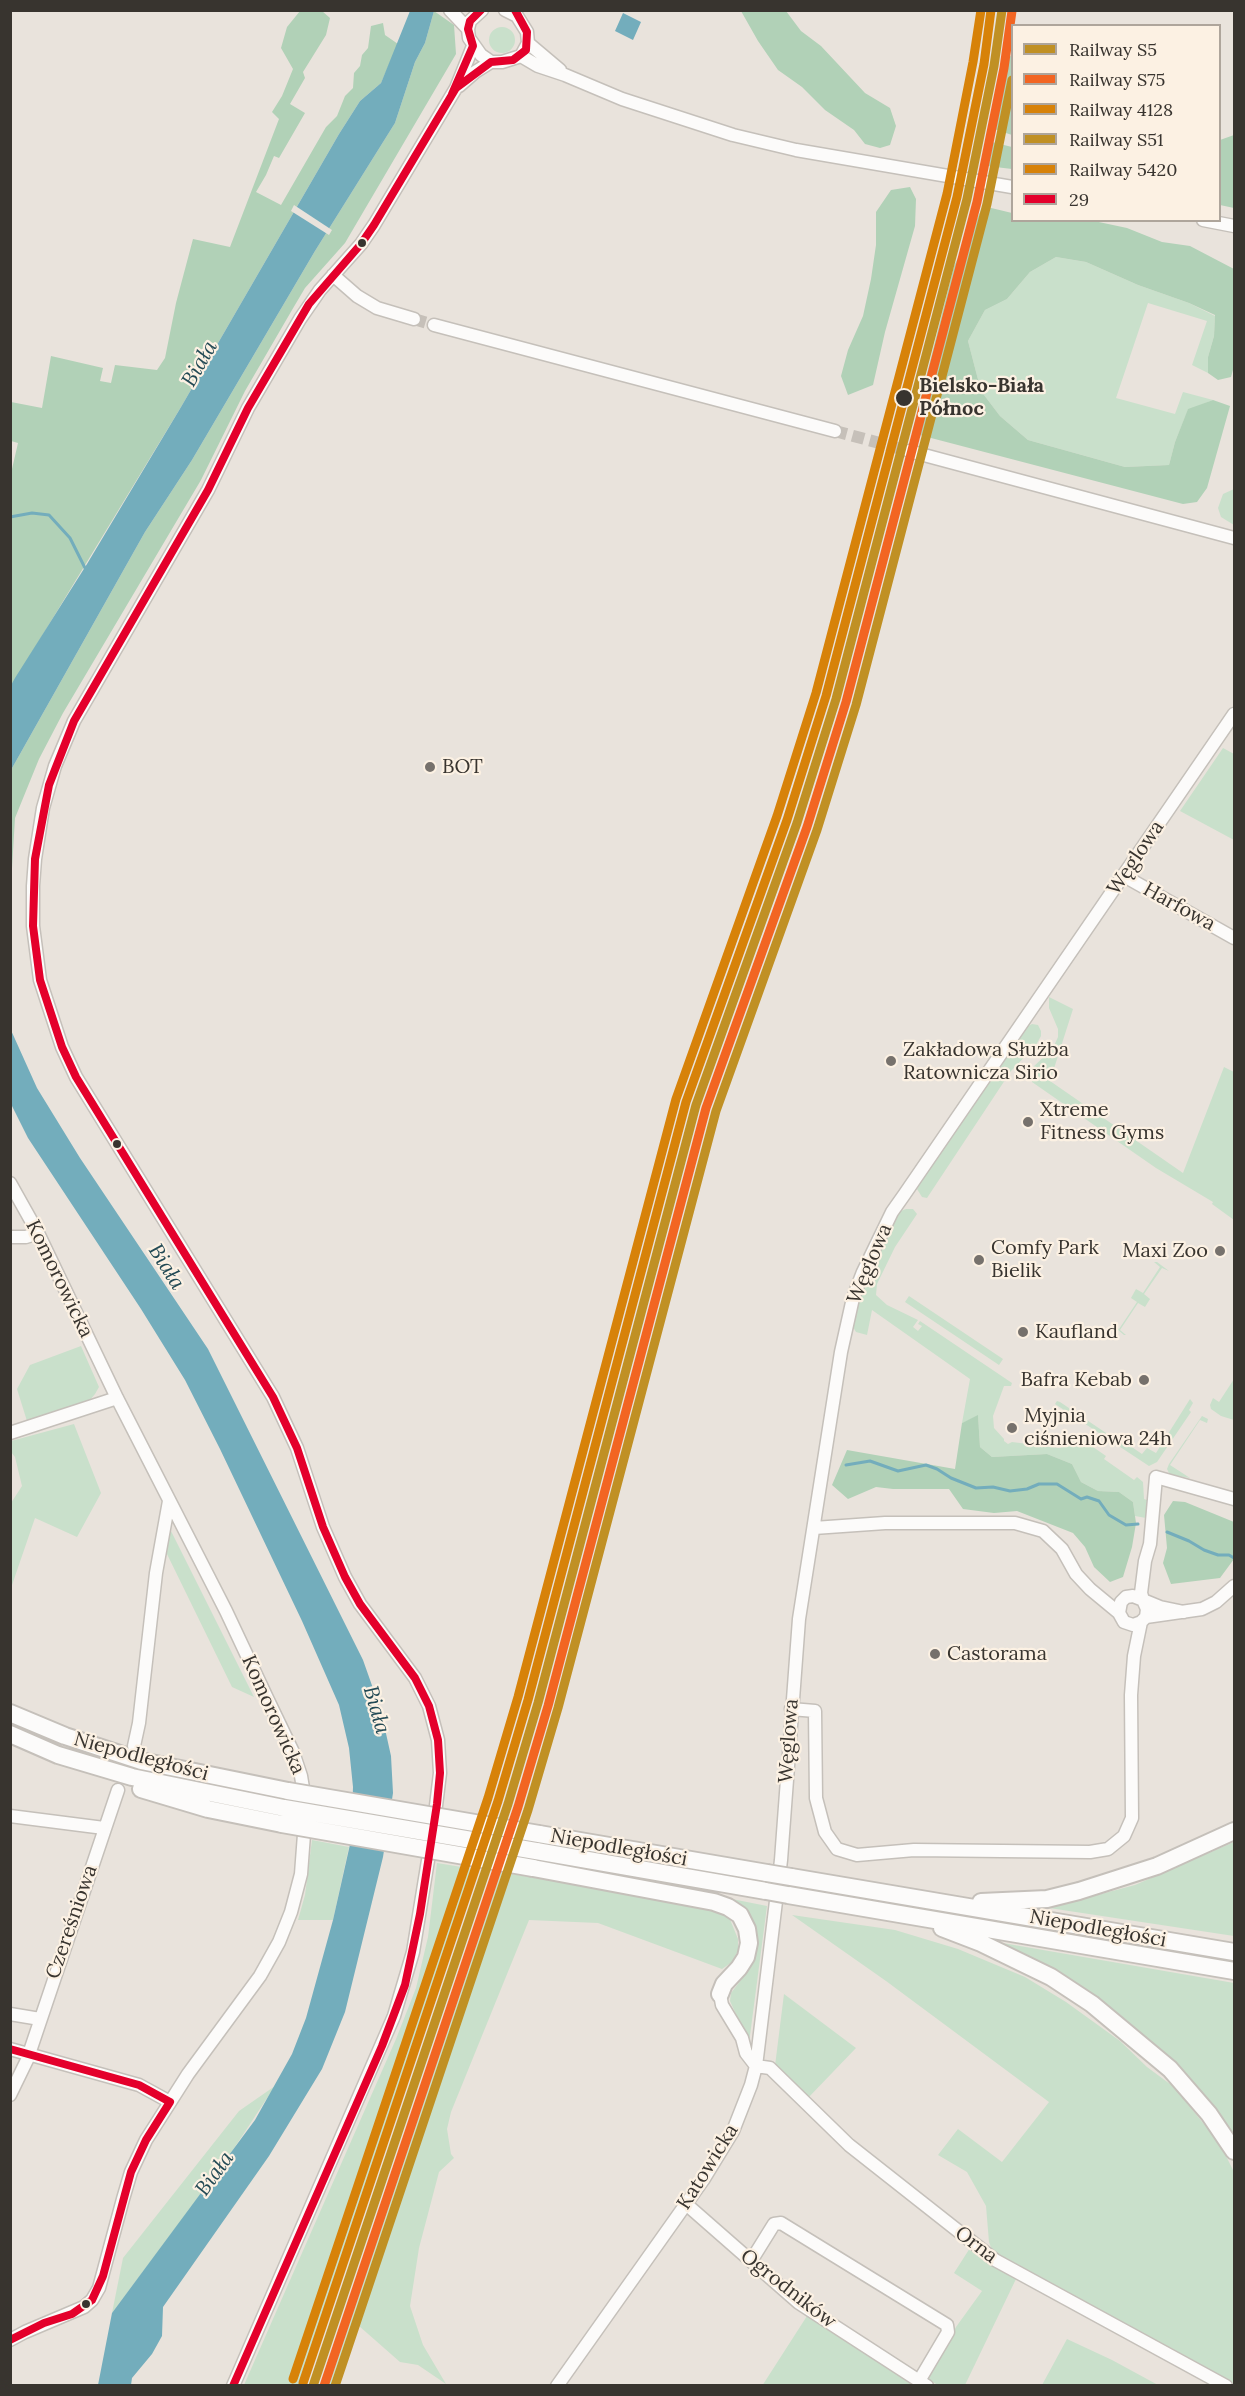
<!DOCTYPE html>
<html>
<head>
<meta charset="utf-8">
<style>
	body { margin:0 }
	#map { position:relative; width:1245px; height:2396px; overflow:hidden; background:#e9e3dc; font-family:Lora,serif }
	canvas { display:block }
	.frame { position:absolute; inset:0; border:12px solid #38342f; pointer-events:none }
	.legend { position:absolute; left:1011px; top:24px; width:210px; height:198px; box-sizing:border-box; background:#fcf1e3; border:2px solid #aea59b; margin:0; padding:8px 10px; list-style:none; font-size:18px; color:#38342f }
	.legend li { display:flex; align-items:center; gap:12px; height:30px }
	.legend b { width:30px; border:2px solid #aea59b }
</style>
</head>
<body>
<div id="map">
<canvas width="1245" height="2396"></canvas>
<div class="frame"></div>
<ul class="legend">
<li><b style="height:8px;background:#c09024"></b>Railway S5</li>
<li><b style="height:8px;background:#f26522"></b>Railway S75</li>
<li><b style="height:8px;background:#d78209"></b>Railway 4128</li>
<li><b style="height:8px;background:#c09024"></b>Railway S51</li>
<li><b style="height:8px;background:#d78209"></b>Railway 5420</li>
<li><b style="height:8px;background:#e4002b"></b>29</li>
</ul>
</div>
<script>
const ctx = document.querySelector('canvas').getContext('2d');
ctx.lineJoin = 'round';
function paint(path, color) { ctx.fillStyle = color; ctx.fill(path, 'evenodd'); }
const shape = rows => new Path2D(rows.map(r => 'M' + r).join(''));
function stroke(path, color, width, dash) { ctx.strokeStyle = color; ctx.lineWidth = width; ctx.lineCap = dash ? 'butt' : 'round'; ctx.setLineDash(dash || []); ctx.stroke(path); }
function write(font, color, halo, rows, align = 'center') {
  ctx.font = font + ' Lora,serif'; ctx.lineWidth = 4.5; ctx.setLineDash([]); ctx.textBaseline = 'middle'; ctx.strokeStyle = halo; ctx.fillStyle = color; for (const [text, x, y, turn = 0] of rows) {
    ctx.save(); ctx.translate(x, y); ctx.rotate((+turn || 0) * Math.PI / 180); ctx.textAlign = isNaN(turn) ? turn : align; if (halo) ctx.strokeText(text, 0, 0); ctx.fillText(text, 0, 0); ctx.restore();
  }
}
const green = shape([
	'489 40a13 13 0 1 1 26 0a13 13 0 1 1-26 0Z',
	[1056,257,1086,262,1138,285,1189,303,1215,316,1214,336,1208,357,1208,373,1192,365,1207,321,1148,303,1116,398,1175,414,1183,392,1213,400,1188,410,1175,442,1169,465,1125,467,1028,440,1000,416,981,391,968,341,985,310,1007,299,1030,272],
	[1234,489,1234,525,1221,517,1218,508,1223,494],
	[1223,748,1234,754,1234,840,1180,811],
	[1049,997,1073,1009,1050,1081,1183,1173,1224,1067,1234,1072,1234,1220,1212,1204,1213,1202,1156,1168,1032,1082,1031,1069,1053,1048,1058,1037,1058,1029,1049,1008],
	[1032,1024,1038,1025,1041,1031,1041,1036,1036,1045,1011,1071,927,1198,922,1197,917,1189,919,1182,1028,1026],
	[906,1209,913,1209,917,1214,895,1247,877,1284,876,1295,887,1305,918,1320,913,1327,918,1331,922,1326,918,1324,920,1321,1012,1383,1011,1386,1004,1386,993,1416,994,1428,1004,1439,1004,1441,1008,1444,1012,1442,1059,1448,1072,1445,1071,1441,1074,1439,1083,1440,1106,1456,1104,1459,1134,1480,1137,1477,1143,1482,1144,1499,1147,1500,1146,1518,1135,1516,1133,1502,1119,1492,1098,1491,1081,1482,1072,1464,1047,1454,992,1457,980,1447,978,1416,962,1423,970,1379,872,1310,867,1335,856,1332,853,1327,857,1306,871,1264,898,1212],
	[1154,1262,1157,1262,1169,1271,1162,1268,1144,1294,1150,1299,1145,1307,1138,1303,1120,1330,1126,1335,1124,1335,1112,1325,1119,1329,1137,1302,1131,1298,1136,1289,1143,1293,1160,1267],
	[909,1296,1003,1359,999,1365,905,1302],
	[81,1346,99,1387,95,1394,90,1400,27,1421,17,1389,30,1365],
	[1234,1379,1234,1420,1221,1416,1211,1409,1210,1405,1213,1398,1219,1402],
	[1190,1399,1193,1403,1189,1410,1191,1412,1157,1462,1149,1466,1055,1404,1057,1401,1060,1402,1112,1437,1114,1435,1142,1454,1147,1448,1156,1453],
	[1202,1416,1208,1419,1207,1423,1200,1420,1170,1465,1190,1478,1178,1476,1177,1478,1170,1475,1167,1469,1169,1464],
	[74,1424,101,1493,77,1537,35,1518,11,1588,11,1503,22,1486,15,1457,11,1452,11,1441],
	[168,1525,254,1697,232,1687,166,1552],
	[312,1840,349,1847,333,1920,298,1920,305,1895],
	[1234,1842,1234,1936,1036,1906,1067,1903,1135,1885],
	[437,1863,474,1869,299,2385,244,2385,396,2039,416,1988,428,1937],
	[494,1871,710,1908,729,1917,738,1939,738,1951,732,1962,722,1969,598,1923,529,1920,451,2112,447,2129,451,2154,454,2158,439,2172,419,2248,410,2306,423,2345,446,2384,418,2365,400,2362,359,2326,335,2385,321,2386],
	[732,1899,767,1906,749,2043,730,2001,731,1993,747,1972,752,1959,744,1910],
	[792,1915,895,1930,958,1949,1025,1977,1066,2002,1120,2041,1147,2067,1174,2087,1220,2144,1234,2172,1234,2384,993,2253,989,2242,986,2206,967,2172,938,2155,958,2129,1002,2162,1049,2102,886,1981],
	[991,1941,1234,1983,1234,2139,1210,2102,1146,2037,1106,2005],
	[784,1994,856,2048,808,2098,775,2066],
	[275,2086,225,2162,112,2313,123,2258,239,2111],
	[970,2248,1016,2279,965,2385,938,2385,927,2379,956,2327,982,2291,954,2273],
	[807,2316,916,2385,762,2386],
	[1067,2339,1112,2360,1158,2385,1042,2385]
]);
const forest = shape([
	[300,11,322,11,330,18,326,35,303,72,305,78,290,104,305,113,279,158,274,156,266,175,256,192,281,205,326,127,337,116,345,96,353,88,354,73,360,66,362,55,368,48,371,26,383,23,385,35,398,44,381,83,360,101,339,134,181,407,11,687,10,469,12,469,18,443,11,441,11,402,42,408,51,356,103,368,100,381,111,383,115,365,157,370,165,358,176,303,193,239,230,247,279,119,272,112,282,96,293,69,281,48,287,27],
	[434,11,454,25,456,54,345,243,305,288,292,310,245,391,201,480,63,713,39,759,15,818,11,885,11,770,145,532,192,460,315,251,395,123,415,62,425,43],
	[741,11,786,11,801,31,821,46,865,93,890,108,896,126,890,145,880,148,865,144,854,130,825,110,802,87,778,70,758,41],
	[1008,55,1012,57,1012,135,994,129],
	[1234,135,1234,208,1220,205,1220,140],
	[992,142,1012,147,1012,169,987,166],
	[910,187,916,199,915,226,885,332,873,385,848,395,841,376,848,350,863,316,871,279,876,245,876,212,891,190],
	[983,206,1012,213,1012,220,1094,221,1127,228,1162,242,1190,246,1234,269,1234,366,1231,377,1218,380,1208,373,1208,357,1214,336,1215,315,1189,303,1138,285,1086,262,1056,257,1030,272,1007,299,985,310,968,341,981,391,1000,416,1028,440,1125,467,1169,465,1175,442,1188,409,1213,400,1230,406,1207,488,1197,502,1183,504,912,433,954,266],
	[978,1415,980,1447,992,1457,1047,1454,1072,1464,1081,1482,1098,1491,1119,1492,1133,1502,1136,1523,1132,1547,1123,1577,1110,1582,1094,1567,1085,1547,1073,1533,1017,1511,994,1513,963,1509,949,1489,893,1489,876,1487,848,1499,832,1485,847,1450,955,1469,962,1423],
	[1173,1501,1185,1502,1234,1522,1234,1559,1220,1578,1171,1584,1163,1563,1167,1548,1164,1515]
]);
const water = shape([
	[410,11,434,11,425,43,415,62,395,123,315,251,192,460,145,532,11,770,10,687,15,678,87,564,181,407,339,134,360,101,381,83],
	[623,13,641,22,633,40,615,31],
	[10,1028,37,1088,80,1158,208,1349,363,1660,381,1711,391,1756,393,1793,383,1857,345,2012,322,2069,269,2156,163,2307,162,2336,152,2354,132,2378,131,2385,98,2385,112,2313,255,2120,292,2054,306,2018,333,1920,351,1840,353,1787,349,1748,339,1705,302,1621,220,1449,185,1380,141,1309,28,1138,11,1104]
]);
const pier = shape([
	[294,205,332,230,329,235,291,211]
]);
const stream = shape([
	[10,517,32,513,49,515,70,538,86,570],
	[846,1465,870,1461,898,1471,926,1465,937,1469,951,1478,976,1488,993,1487,1010,1491,1027,1489,1039,1484,1057,1484,1081,1499,1087,1497,1099,1501,1109,1515,1126,1525,1138,1524],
	[1167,1532,1189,1541,1204,1550,1218,1555,1229,1555,1234,1558]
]);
const minorTunnel = shape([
	[414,319,434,325],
	[835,431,909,451]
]);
const minor = shape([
	[450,10,468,29],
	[482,10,470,21,468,29,469,38,481,55,491,62,502,62,521,56,528,43,527,32,517,16,505,10],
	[528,43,560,70],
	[521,56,538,66,565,75,622,99,733,135,796,150,1012,187],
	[459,86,475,72,491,62],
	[1203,220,1234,226],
	[333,275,357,296,377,308,414,319],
	[434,325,835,431],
	[909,451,1234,538],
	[1124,876,1234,938],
	[10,1183,38,1233,117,1398,226,1611,267,1698,293,1752,301,1776,305,1800],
	[10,1237,26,1237,38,1233],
	[10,1433,117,1398],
	[814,1528,885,1523,1015,1523,1043,1531,1062,1549,1076,1574,1090,1589,1119,1613,1124,1622,1133,1625,1141,1622,1146,1617,1147,1609,1143,1600,1133,1596,1126,1597,1121,1602,1119,1613],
	[1184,1612,1160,1607,1143,1600,1141,1593,1145,1561,1150,1544,1156,1477,1234,1499],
	[1146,1617,1202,1609,1216,1602,1234,1586],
	[791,1709,815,1711,816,1798,825,1832,837,1849,857,1855,914,1850,1090,1852,1108,1849,1124,1836,1132,1818,1131,1695,1134,1656,1141,1622],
	[134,1746,139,1723,156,1573,169,1501],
	[10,1816,104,1828],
	[434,1822,440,1773,438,1740,429,1706,415,1678,360,1604,345,1577,323,1527,297,1448,273,1397,76,1077,62,1047,40,980,33,926,33,886,35,859,43,808,55,766,74,721,208,490,248,408,300,319,320,290,361,244,374,225,456,88,473,46],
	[720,1994,722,2005,742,2038,746,2053,756,2066],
	[10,2014,40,2019],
	[10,2049,139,2085,170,2102],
	[756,2066,770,2068,849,2145,995,2260,1226,2386],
	[10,2095,27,2060,118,1790],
	[686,2204,799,2303,927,2386],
	[751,2261,774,2224,781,2223,947,2325,948,2332,919,2381],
	[10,2340,25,2332,84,2307,92,2300,99,2288,123,2199,131,2172,146,2140,188,2074,260,1976,279,1942,291,1912,301,1874,305,1821],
	[233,2386,394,2016,413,1952,431,1842],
	[557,2386,703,2180,733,2131,751,2085,756,2066,781,1860,799,1619,841,1352,853,1298,863,1272,892,1212,904,1195,1234,714]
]);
const highway = shape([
	[10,1713,65,1736,141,1761,288,1791],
	[10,1734,58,1755,132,1777,284,1808],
	[141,1789,208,1809,282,1824],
	[539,1834,767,1873],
	[536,1851,766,1891],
	[533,1868,714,1902,728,1907,740,1915,747,1929,749,1943,746,1957,739,1968,724,1984,720,1994],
	[791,1877,1234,1952],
	[788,1895,1234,1971],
	[981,1902,1047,1899,1079,1891,1157,1866,1234,1831],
	[942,1928,981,1943,1051,1977,1092,2004,1170,2069,1209,2114,1234,2151]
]);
const highwayBridge = shape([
	[288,1791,539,1834],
	[284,1808,536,1851],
	[282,1824,533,1868],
	[767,1873,791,1877],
	[766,1891,788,1895]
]);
const bus1 = shape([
	[452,94,473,46,468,29,470,21,481,10],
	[10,2049,139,2085,170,2102],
	[10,2340,44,2323,72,2314,92,2300,103,2276,131,2172,146,2140,170,2102],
	[233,2386,382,2046,405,1985,420,1914,437,1804,440,1773,438,1740,429,1706,415,1678,360,1604,345,1577,323,1527,297,1448,273,1397,76,1077,62,1047,40,980,33,926,35,859,49,785,74,721,208,490,248,408,309,304,361,244,374,225,456,88,491,62,513,60,526,50,527,32,515,10]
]);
const rail1 = shape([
	[313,2386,508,1804,538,1703,696,1105,797,823,836,699,967,199,994,66,1002,10]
]);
const rail2 = shape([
	[324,2386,518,1807,548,1706,706,1108,807,827,846,702,977,202,1004,68,1012,11]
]);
const rail3 = shape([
	[303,2383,498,1801,528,1700,686,1102,787,820,826,696,957,197,984,64,991,10]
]);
const rail4 = shape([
	[335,2386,528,1810,558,1708,716,1111,817,830,856,705,987,204,1012,80]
]);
const rail5 = shape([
	[293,2379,488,1798,518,1697,676,1099,777,816,816,693,947,194,973,62,981,10]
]);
const markers = [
	[362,243,5,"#38342f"],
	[904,398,9,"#38342f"],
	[430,767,6,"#76716c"],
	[891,1061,6,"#76716c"],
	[1028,1122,6,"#76716c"],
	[117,1144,5,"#38342f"],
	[1220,1251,6,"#76716c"],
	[979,1260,6,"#76716c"],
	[1023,1332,6,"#76716c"],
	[1144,1380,6,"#76716c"],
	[1012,1428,6,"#76716c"],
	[935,1654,6,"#76716c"],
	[86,2304,5,"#38342f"]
];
const stopNames = [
	["Bielsko-Biała",919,386],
	["Północ",919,409]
];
const poiNames = [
	["BOT",442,767],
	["Zakładowa Służba",903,1050],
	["Ratownicza Sirio",903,1073],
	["Xtreme",1040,1110],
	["Fitness Gyms",1040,1133],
	["Comfy Park",991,1248],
	["Bielik",991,1271],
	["Maxi Zoo",1208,1251,"right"],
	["Kaufland",1035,1332],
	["Bafra Kebab",1132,1380,"right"],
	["Myjnia",1024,1416],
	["ciśnieniowa 24h",1024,1439],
	["Castorama",947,1654]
];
const streetNames = [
	["Węglowa",1136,858,-56],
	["Harfowa",1179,907,29],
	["Węglowa",870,1264,-67],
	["Komorowicka",59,1279,64],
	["Komorowicka",273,1715,66],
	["Węglowa",789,1741,-86],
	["Niepodległości",141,1757,15],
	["Niepodległości",619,1848,10],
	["Czereśniowa",72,1922,-71],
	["Niepodległości",1098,1929,10],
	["Katowicka",708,2167,-58],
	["Orna",976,2245,37],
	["Ogrodników",788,2289,38]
];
const waterNames = [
	["Biała",200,364,-60],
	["Biała",166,1267,58],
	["Biała",376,1710,74],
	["Biała",215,2174,-54]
];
paint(green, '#c9e0cb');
paint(forest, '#b1d1b7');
paint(water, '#73adbc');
paint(pier, '#e9e3dc');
stroke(stream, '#73adbc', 3);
stroke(minorTunnel, '#c6c0b9', 12, [12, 6]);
stroke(minor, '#c5c0ba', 15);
stroke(highway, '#c5c0ba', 20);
stroke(minor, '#fcfbfa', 12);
stroke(highway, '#fcfbfa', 16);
stroke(highwayBridge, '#c5c0ba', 20, []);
stroke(highwayBridge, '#fcfbfa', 16);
stroke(bus1, '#e4002b', 8);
stroke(rail1, '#c09024', 9);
stroke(rail2, '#f26522', 9);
stroke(rail3, '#d78209', 9);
stroke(rail4, '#c09024', 9);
stroke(rail5, '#d78209', 9);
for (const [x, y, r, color] of markers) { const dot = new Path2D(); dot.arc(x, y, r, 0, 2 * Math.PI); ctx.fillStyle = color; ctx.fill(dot); stroke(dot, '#fcf1e3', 2); }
write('bold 20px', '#38342f', '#fcf1e3', stopNames, 'left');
write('20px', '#38342f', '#fcf1e3', poiNames, 'left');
write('20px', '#38342f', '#fcf1e3', streetNames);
write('italic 21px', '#234a55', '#fcf1e3', waterNames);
</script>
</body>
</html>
